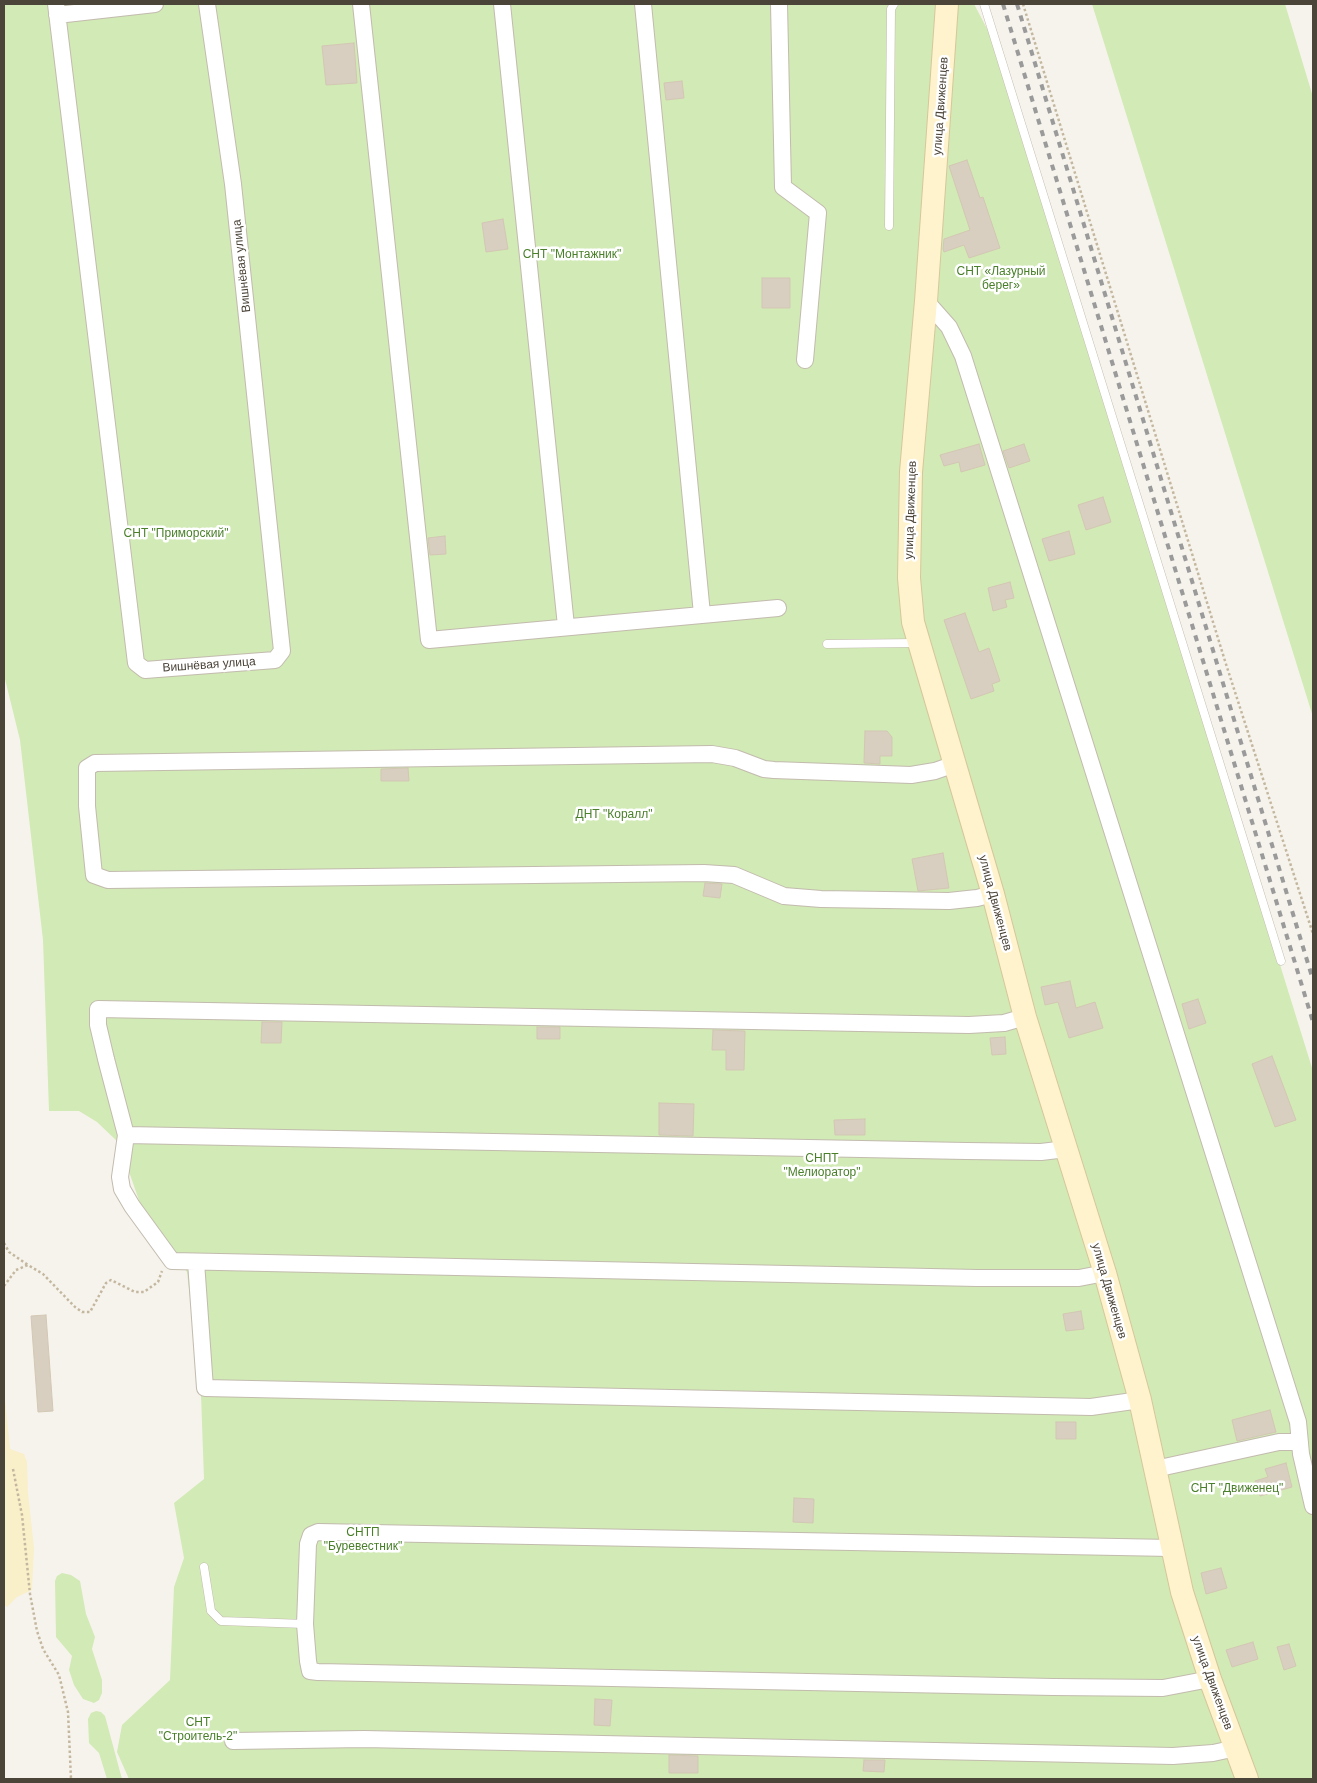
<!DOCTYPE html>
<html>
<head>
<meta charset="utf-8">
<style>
	body { margin:0 }
	#map { position:relative; width:1317px; height:1783px; overflow:hidden; background:#f6f3ec; font-family:Arial,sans-serif }
	canvas { display:block }
	.frame { position:absolute; inset:0; border:5px solid #4b4439; pointer-events:none }
</style>
</head>
<body>
<div id="map">
<canvas width="1317" height="1783"></canvas>
<div class="frame"></div>
</div>
<script>
const ctx = document.querySelector('canvas').getContext('2d');
ctx.lineJoin = 'round';
function paint(path, color) { ctx.fillStyle = color; ctx.fill(path, 'evenodd'); }
const shape = rows => new Path2D(rows.map(r => 'M' + r).join(''));
function stroke(path, color, width, dash) { ctx.strokeStyle = color; ctx.lineWidth = width; ctx.lineCap = dash ? 'butt' : 'round'; ctx.setLineDash(dash || []); ctx.stroke(path); }
function write(font, color, halo, rows, align = 'center') {
  ctx.font = font + ' Arial,sans-serif'; ctx.lineWidth = 5; ctx.setLineDash([]); ctx.textBaseline = 'middle'; ctx.strokeStyle = halo; ctx.fillStyle = color; for (const [text, x, y, turn = 0] of rows) {
    ctx.save(); ctx.translate(x, y); ctx.rotate((+turn || 0) * Math.PI / 180); ctx.textAlign = isNaN(turn) ? turn : align; if (halo) ctx.strokeText(text, 0, 0); ctx.fillText(text, 0, 0); ctx.restore();
  }
}
const green = shape([
	[4,4,974,4,993,40,1313,1071,1313,1779,129,1779,117,1752,122,1725,170,1680,174,1587,184,1558,174,1503,204,1479,201,1395,187,1272,142,1209,119,1143,97,1122,79,1111,49,1111,43,940,20,740,4,675],
	[1092,4,1285,4,1313,97,1313,717],
	[62,1573,71,1575,80,1581,86,1614,95,1637,92,1649,102,1680,102,1693,99,1700,94,1703,83,1699,74,1685,69,1670,72,1656,56,1637,55,1581,57,1576],
	[96,1711,101,1712,105,1716,122,1779,107,1779,99,1753,89,1743,88,1719,91,1713]
]);
const sand = shape([
	[4,1389,10,1449,24,1454,27,1462,28,1493,34,1548,32,1590,17,1597,7,1607,4,1604]
]);
const building = shape([
	[354,43,357,83,326,85,322,46,354,43],
	[682,81,684,98,666,100,664,83,682,81],
	[967,160,980,198,983,197,1000,248,969,258,964,245,944,252,943,249,944,239,970,230,949,166,967,160],
	[503,219,508,249,486,252,482,223,503,219],
	[762,278,790,278,790,308,762,308,762,278],
	[979,444,985,465,961,472,959,462,944,466,940,455,979,444],
	[1024,444,1030,461,1009,468,1003,451,1024,444],
	[1103,497,1111,522,1086,530,1078,505,1103,497],
	[1069,531,1075,554,1049,561,1042,539,1069,531],
	[445,536,446,554,430,555,428,538,445,536],
	[1010,582,1014,598,1005,600,1007,607,993,611,988,588,1010,582],
	[965,613,979,652,989,648,1000,681,992,684,994,691,971,699,944,620,965,613],
	[865,731,887,731,892,737,892,756,880,756,880,764,864,763,865,731],
	[408,768,409,781,381,781,381,769,408,768],
	[943,853,949,888,918,891,912,859,943,853],
	[705,883,722,884,720,898,703,896,705,883],
	[1070,981,1076,1008,1095,1002,1103,1028,1069,1038,1058,1002,1045,1005,1041,987,1070,981],
	[1198,999,1206,1023,1189,1029,1182,1004,1198,999],
	[262,1022,282,1022,281,1043,261,1043,262,1022],
	[537,1027,560,1027,560,1039,537,1039,537,1027],
	[713,1030,745,1031,744,1070,726,1070,726,1050,712,1050,713,1030],
	[1005,1037,1006,1054,992,1055,990,1038,1005,1037],
	[1272,1056,1296,1120,1275,1127,1252,1064,1272,1056],
	[659,1103,694,1104,693,1136,659,1135,659,1103],
	[865,1119,865,1135,835,1135,834,1120,865,1119],
	[1081,1311,1084,1329,1066,1331,1063,1314,1081,1311],
	[46,1315,53,1411,38,1412,31,1316,46,1315],
	[1270,1410,1276,1432,1237,1441,1232,1420,1270,1410],
	[1056,1422,1076,1422,1076,1439,1056,1439,1056,1422],
	[1286,1463,1292,1487,1260,1496,1255,1481,1268,1477,1265,1469,1286,1463],
	[794,1498,814,1499,813,1523,793,1522,794,1498],
	[1221,1568,1227,1588,1206,1594,1201,1573,1221,1568],
	[1253,1642,1258,1659,1232,1667,1226,1650,1253,1642],
	[1289,1644,1296,1666,1284,1670,1277,1647,1289,1644],
	[595,1699,612,1700,610,1726,594,1725,595,1699],
	[669,1755,698,1756,698,1773,669,1773,669,1755],
	[864,1760,885,1760,884,1772,863,1771,864,1760]
]);
const path = shape([
	[1023,4,1225,661,1313,934],
	[4,1243,9,1252,28,1265],
	[4,1286,16,1270,28,1265,43,1274,75,1307,82,1312,90,1312,106,1283,111,1280,135,1292,144,1292,158,1282,162,1271],
	[13,1469,22,1515,30,1594,37,1631,43,1649,59,1675,68,1712,71,1779]
]);
const lane = shape([
	[984,4,1281,961],
	[889,226,891,9,894,4],
	[827,644,916,643],
	[204,1567,211,1611,221,1621,305,1624]
]);
const street = shape([
	[56,4,136,663,145,670,275,660,282,651,233,184,207,4],
	[361,4,429,640,778,608],
	[502,4,566,626],
	[643,4,702,614],
	[779,4,783,187,818,213,805,360],
	[57,15,155,4],
	[926,301,949,327,963,356,1298,1422,1301,1454,1313,1506],
	[955,764,935,771,911,775,774,770,764,769,735,758,712,754,95,763,87,768,87,806,94,875,108,880,704,873,734,875,784,896,821,899,949,901,977,898,993,894],
	[1025,1017,1004,1023,969,1025,98,1009,98,1025,106,1059,126,1135,120,1177,122,1189,132,1206,172,1261,977,1278,1079,1278,1105,1273],
	[126,1135,966,1151,1041,1152,1066,1149],
	[196,1262,205,1388,1091,1407,1140,1400],
	[1155,1469,1279,1442,1300,1442],
	[1171,1548,318,1532,311,1535,308,1544,305,1624,308,1661,310,1671,318,1672,1053,1687,1163,1688,1210,1679],
	[233,1741,364,1739,1173,1756,1213,1753,1236,1748]
]);
const secondary = shape([
	[947,4,926,301,911,472,909,578,913,622,993,894,1025,1017,1105,1273,1140,1400,1182,1592,1210,1679,1247,1779]
]);
const rail = shape([
	[1003,4,1313,1022],
	[1017,4,1313,980]
]);
const streetNames = [
	["улица Движенцев",941,106,-86],
	["Вишнёвая улица",242,266,-96],
	["улица Движенцев",911,510,-88],
	["Вишнёвая улица",209,665,-4],
	["улица Движенцев",995,903,75],
	["улица Движенцев",1109,1291,74],
	["улица Движенцев",1212,1683,70]
];
const parkNames = [
	["СНТ \"Монтажник\"",572,255],
	["СНТ «Лазурный",1001,272],
	["берег»",1001,286],
	["СНТ \"Приморский\"",176,534],
	["ДНТ \"Коралл\"",614,815],
	["СНПТ",822,1159],
	["\"Мелиоратор\"",822,1173],
	["СНТ \"Движенец\"",1237,1489],
	["СНТП",363,1533],
	["\"Буревестник\"",363,1547],
	["СНТ",198,1723],
	["\"Строитель-2\"",198,1737]
];
paint(green, '#d2eab5');
paint(sand, '#f9efc9');
paint(building, '#d8cfc1');
stroke(building, '#d3c7b4', 1);
stroke(lane, '#c2bbae', 9);
stroke(street, '#c2bbae', 18);
stroke(secondary, '#d6c79b', 24);
stroke(path, '#c4b79f', 2.5, [2.5, 2.5]);
stroke(lane, '#fff', 8);
stroke(street, '#fff', 16);
stroke(secondary, '#fff3cd', 22);
stroke(rail, '#9a9a9a', 4, [6, 6]);
write('12px', '#4b4439', '#fff', streetNames);
write('12px', '#4a7f2a', '#fff', parkNames);
</script>
</body>
</html>
